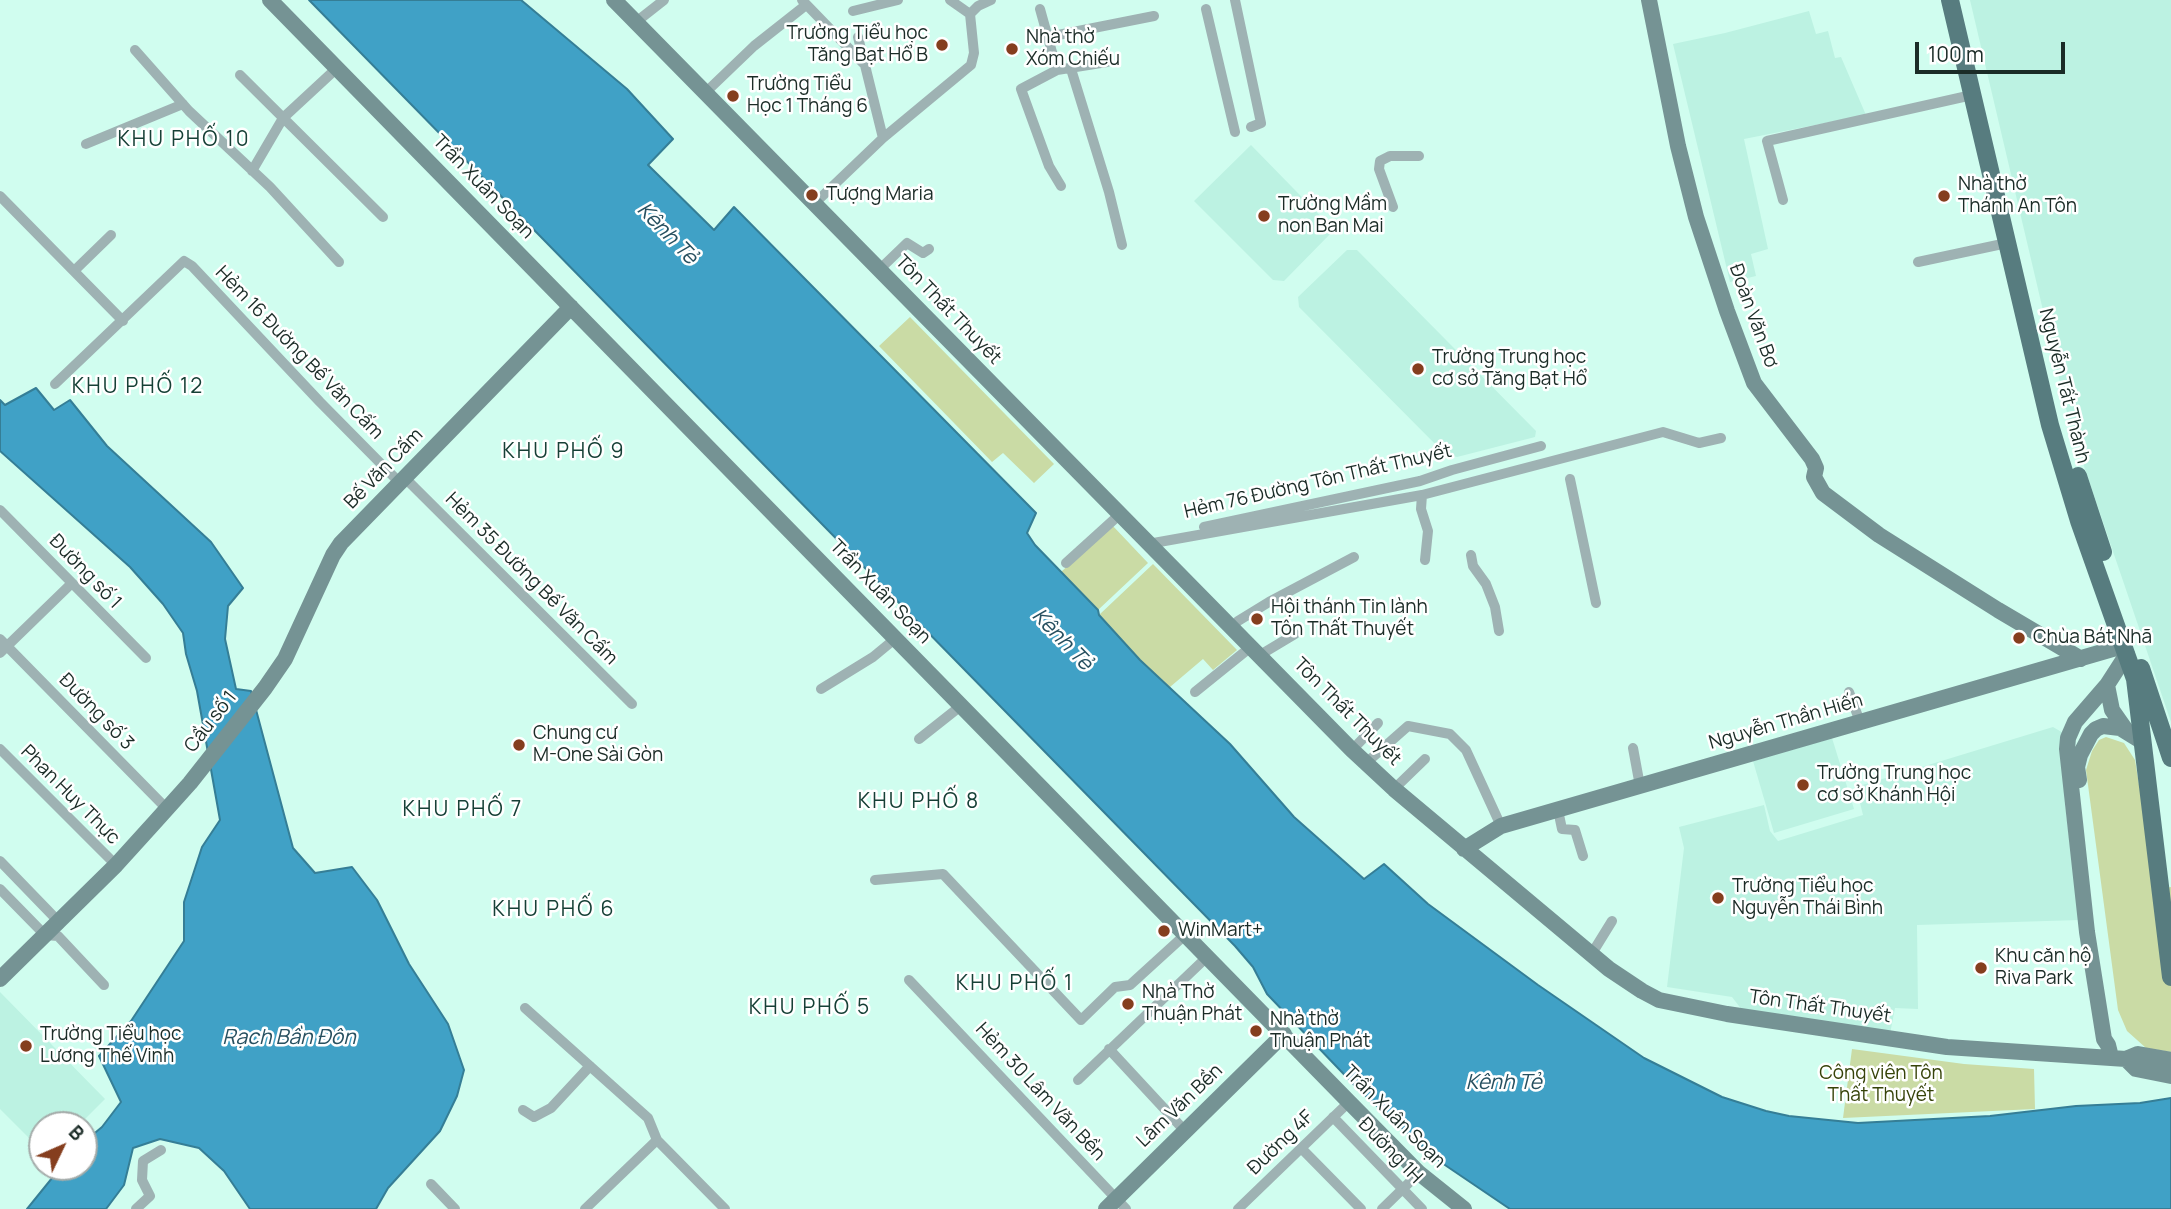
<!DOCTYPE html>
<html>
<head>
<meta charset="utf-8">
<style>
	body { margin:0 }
	#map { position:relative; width:2171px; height:1209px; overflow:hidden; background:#d0fdef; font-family:Manrope,sans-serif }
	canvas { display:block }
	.north { position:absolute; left:28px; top:1111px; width:70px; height:70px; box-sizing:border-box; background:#fff; border:2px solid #a4aba9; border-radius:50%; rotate:46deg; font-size:19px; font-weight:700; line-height:28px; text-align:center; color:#1b2c27 }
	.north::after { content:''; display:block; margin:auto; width:24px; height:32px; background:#853e1e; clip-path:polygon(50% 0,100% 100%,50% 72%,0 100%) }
	.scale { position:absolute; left:1915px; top:42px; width:150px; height:32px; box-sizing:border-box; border:4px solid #1b2c27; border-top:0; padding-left:9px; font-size:21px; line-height:24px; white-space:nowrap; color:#1b2c27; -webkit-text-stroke:5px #fff; paint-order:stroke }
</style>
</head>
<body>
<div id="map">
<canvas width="2171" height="1209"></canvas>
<div class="north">B</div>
<div class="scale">100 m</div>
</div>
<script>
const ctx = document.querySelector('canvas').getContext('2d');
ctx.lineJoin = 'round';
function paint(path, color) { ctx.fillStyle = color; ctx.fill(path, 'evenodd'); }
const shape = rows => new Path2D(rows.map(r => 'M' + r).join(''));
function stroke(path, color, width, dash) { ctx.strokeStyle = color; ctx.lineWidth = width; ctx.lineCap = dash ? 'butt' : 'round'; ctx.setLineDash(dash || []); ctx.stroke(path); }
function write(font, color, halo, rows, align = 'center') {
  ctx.font = font + ' Manrope,sans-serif'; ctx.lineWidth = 5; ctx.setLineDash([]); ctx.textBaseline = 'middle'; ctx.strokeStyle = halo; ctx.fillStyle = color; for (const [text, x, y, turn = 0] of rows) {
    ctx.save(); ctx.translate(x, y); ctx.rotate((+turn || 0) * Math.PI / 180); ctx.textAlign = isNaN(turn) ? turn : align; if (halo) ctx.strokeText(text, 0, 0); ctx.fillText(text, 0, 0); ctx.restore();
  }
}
const built = shape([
	[1970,0,2171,0,2171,722,2070,425],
	[1809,11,1816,34,1828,31,1835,58,1841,57,1866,115,1744,139,1768,249,1751,254,1756,276,1730,282,1673,44,1725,33],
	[1251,145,1334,230,1284,281,1273,280,1194,201],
	[1347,250,1357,250,1536,431,1535,437,1457,457,1445,454,1299,307,1298,297],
	[2053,727,2065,734,2063,766,2065,804,2079,920,1917,925,1918,1009,1895,1008,1890,1034,1742,1010,1732,997,1667,987,1684,848,1679,827,1764,805,1770,831,1778,841,1863,815,1856,787],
	[1832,738,1854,809,1774,833,1753,761],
	[0,992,105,1099,79,1125,42,1125,42,1151,0,1109]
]);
const green = shape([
	[910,317,1054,464,1034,483,1003,453,992,462,879,346],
	[1112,525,1148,563,1098,610,1061,572],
	[1153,564,1237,650,1213,670,1203,659,1170,687,1140,660,1099,615],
	[2106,737,2124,743,2135,760,2156,889,2171,887,2171,1052,2146,1048,2127,1031,2118,1010,2086,770,2092,751,2099,740],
	[1852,1049,1964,1064,2034,1069,2035,1109,1843,1118]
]);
const water = shape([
	[309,0,521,0,627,89,673,139,648,165,714,230,734,207,1036,513,1027,533,1035,545,1098,610,1099,615,1140,660,1230,744,1294,817,1364,879,1384,864,1428,904,1538,985,1644,1058,1722,1097,1766,1111,1789,1116,1858,1123,1990,1116,2076,1106,2140,1103,2171,1098,2171,1209,1510,1209,1439,1161,1359,1090,1267,994,1253,967,1235,946,309,0],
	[36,388,54,410,70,400,107,446,211,542,243,588,228,606,225,639,236,689,251,691,293,848,315,873,352,867,377,900,409,964,448,1024,464,1070,457,1096,440,1131,388,1188,376,1209,250,1209,224,1171,199,1148,160,1139,133,1148,124,1185,106,1209,27,1209,61,1167,84,1167,84,1142,102,1127,121,1102,99,1056,131,1021,184,941,184,902,202,847,220,820,197,691,186,654,183,633,163,604,130,567,0,451,0,400,5,405,36,388]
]);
const street = shape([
	[802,0,863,63],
	[950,0,970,14],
	[1235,0,1261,123,1251,127],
	[1040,9,1057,70],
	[1206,9,1235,132],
	[853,11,898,0],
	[970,14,978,6,991,0],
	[636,22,664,0],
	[858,37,883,138],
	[1048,37,1154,16],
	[135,50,189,111,270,187,339,262],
	[1071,69,1109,192,1122,245],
	[240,75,383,217],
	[705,93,754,46,806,5],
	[86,144,183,104],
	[252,171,283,118,337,68],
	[1061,186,1049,166,1021,89,1057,70,1107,62],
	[0,196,123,321],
	[1783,200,1767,141,1972,95],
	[814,204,883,138,971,65,974,53,970,14],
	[1393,207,1379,169,1380,161,1390,156,1419,156],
	[1918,262,2007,243],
	[879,270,907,243,923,253,929,249],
	[74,271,111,235],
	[55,384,184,261,192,266,320,402,400,483],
	[405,478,632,704],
	[1570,479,1596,603],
	[1422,495,1421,509,1428,531,1425,560],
	[0,510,146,658],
	[1204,527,1420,481,1452,470,1541,446],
	[1148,544,1422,495,1663,432,1699,443,1721,438],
	[1471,555,1473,566,1486,584,1495,607,1499,631],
	[1066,563,1119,515],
	[1232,627,1238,621,1269,602,1354,557],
	[0,639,167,809],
	[0,653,72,583],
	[1260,655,1295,634],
	[821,689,873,657,896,638],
	[1195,692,1252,646],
	[1849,692,1860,722],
	[919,739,962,705],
	[1633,748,1640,786],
	[0,749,116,865],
	[1352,750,1378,723],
	[1366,763,1408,726,1450,734,1466,750,1501,826],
	[1394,789,1425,759],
	[1558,810,1562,829,1575,830,1583,856],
	[0,861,59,922,59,925],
	[875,880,943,874,1081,1020,1115,987,1130,985,1186,934],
	[0,889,45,935,58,936,104,985],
	[1591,955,1612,921],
	[909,980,1126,1209],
	[525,1008,648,1118,657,1140,725,1209],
	[1109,1049,1185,1131],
	[1078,1080,1208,956],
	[523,1110,534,1117,551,1108,590,1066],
	[1333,1117,1422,1209],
	[1301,1148,1361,1209],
	[431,1184,455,1209],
	[136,1209,150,1196,142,1180,143,1161,161,1150],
	[585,1209,657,1140],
	[1238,1209,1349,1102],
	[1382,1209,1419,1173]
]);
const secondary = shape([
	[270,0,1349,1102,1419,1173,1464,1209],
	[614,0,1352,750,1394,789,1609,969,1642,991,1659,1000,1727,1014,1947,1047,2126,1059,2138,1054,2171,1060],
	[1649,0,1678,146,1696,217,1727,311,1754,383,1812,459,1816,468,1814,477,1823,493,1879,535,1998,610,2081,659],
	[2107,685,2112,710,2126,730],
	[2079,780,2077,767,2080,755,2091,734,2096,729,2103,726,2120,728,2141,741],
	[1464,849,1501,826,2123,646],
	[0,979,116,865,155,822,190,783,265,688,285,659,333,555,341,543,571,307],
	[2111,1057,2108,1045,2104,1039,2087,932,2067,749,2068,738,2075,722,2107,685,2127,654],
	[2126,1059,2136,1069,2171,1076],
	[1106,1209,1284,1034]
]);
const primary = shape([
	[1950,0,2050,425,2079,521,2135,679,2171,977],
	[2078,476,2103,552],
	[2141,668,2171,758]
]);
const markers = [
	[942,45,7,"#853e1e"],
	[1012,49,7,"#853e1e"],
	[733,96,7,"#853e1e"],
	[812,195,7,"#853e1e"],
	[1944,196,7,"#853e1e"],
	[1264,216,7,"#853e1e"],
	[1418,369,7,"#853e1e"],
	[1257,619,7,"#853e1e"],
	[2019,638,7,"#853e1e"],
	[519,745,7,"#853e1e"],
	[1803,785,7,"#853e1e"],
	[1718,898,7,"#853e1e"],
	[1164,931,7,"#853e1e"],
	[1981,968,7,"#853e1e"],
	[1128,1004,7,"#853e1e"],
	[1256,1031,7,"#853e1e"],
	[26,1046,7,"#853e1e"]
];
const poiNames = [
	["Trường Tiểu học",928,34,"right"],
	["Tăng Bạt Hổ B",928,56,"right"],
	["Nhà thờ",1026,38],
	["Xóm Chiếu",1026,60],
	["Trường Tiểu",747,85],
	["Học 1 Tháng 6",747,107],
	["Nhà thờ",1958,185],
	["Thánh An Tôn",1958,207],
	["Tượng Maria",826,195],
	["Trường Mầm",1278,205],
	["non Ban Mai",1278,227],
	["Trường Trung học",1432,358],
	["cơ sở Tăng Bạt Hổ",1432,380],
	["Hội thánh Tin lành",1271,608],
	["Tôn Thất Thuyết",1271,630],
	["Chùa Bát Nhã",2033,638],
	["Chung cư",533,734],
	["M-One Sài Gòn",533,756],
	["Trường Trung học",1817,774],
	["cơ sở Khánh Hội",1817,796],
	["Trường Tiểu học",1732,887],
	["Nguyễn Thái Bình",1732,909],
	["WinMart+",1178,931],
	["Khu căn hộ",1995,957],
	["Riva Park",1995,979],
	["Nhà Thờ",1142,993],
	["Thuận Phát",1142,1015],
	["Nhà thờ",1270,1020],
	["Thuận Phát",1270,1042],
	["Trường Tiểu học",40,1035],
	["Lương Thế Vinh",40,1057]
];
const streetNames = [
	["Trần Xuân Soạn",483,187,46],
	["Tôn Thất Thuyết",948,310,46],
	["Đoàn Văn Bơ",1753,316,70],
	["Hẻm 16 Đường Bế Văn Cấm",299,353,46],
	["Nguyễn Tất Thành",2064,386,76],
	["Bế Văn Cấm",384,469,-46],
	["Hẻm 76 Đường Tôn Thất Thuyết",1318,482,-13],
	["Đường số 1",85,572,46],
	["Hẻm 35 Đường Bế Văn Cấm",531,579,45],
	["Trần Xuân Soạn",880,592,46],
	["Đường số 3",96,712,46],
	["Tôn Thất Thuyết",1347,712,45],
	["Cầu số 1",211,722,-52],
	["Nguyễn Thần Hiến",1786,722,-16],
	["Phan Huy Thực",70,795,45],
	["Tôn Thất Thuyết",1820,1007,8],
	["Hẻm 30 Lâm Văn Bền",1040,1092,47],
	["Lâm Văn Bền",1180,1106,-44],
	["Trần Xuân Soạn",1394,1117,45],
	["Đường 4F",1281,1143,-44],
	["Đường 1H",1390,1151,46]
];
const parkNames = [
	["Công viên Tôn",1881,1074],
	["Thất Thuyết",1881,1096]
];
const neighbourhoodNames = [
	["KHU PHỐ 10",184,140],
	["KHU PHỐ 12",138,387],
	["KHU PHỐ 9",564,452],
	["KHU PHỐ 8",919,802],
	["KHU PHỐ 7",463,810],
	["KHU PHỐ 6",554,910],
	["KHU PHỐ 1",1015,984],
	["KHU PHỐ 5",810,1008]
];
const waterNames = [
	["Kênh Tẻ",667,234,46],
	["Kênh Tẻ",1062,640,46],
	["Rạch Bần Đôn",289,1038],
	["Kênh Tẻ",1504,1083]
];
paint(built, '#bcf2e2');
paint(green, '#cadba5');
paint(water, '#40a1c6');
stroke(water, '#357e96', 2);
stroke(street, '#9eb2b3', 10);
stroke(secondary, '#759394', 16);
stroke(primary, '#577c7f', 18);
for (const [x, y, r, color] of markers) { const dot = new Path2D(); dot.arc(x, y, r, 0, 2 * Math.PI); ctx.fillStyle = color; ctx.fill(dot); stroke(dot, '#fff', 2.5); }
write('19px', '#1b2c27', '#fff', poiNames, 'left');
write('19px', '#1b2c27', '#fff', streetNames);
write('19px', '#364309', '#fff', parkNames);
ctx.letterSpacing = '2px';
write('21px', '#164036', '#fff', neighbourhoodNames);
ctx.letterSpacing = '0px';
write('italic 21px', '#275060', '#fff', waterNames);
</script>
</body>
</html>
